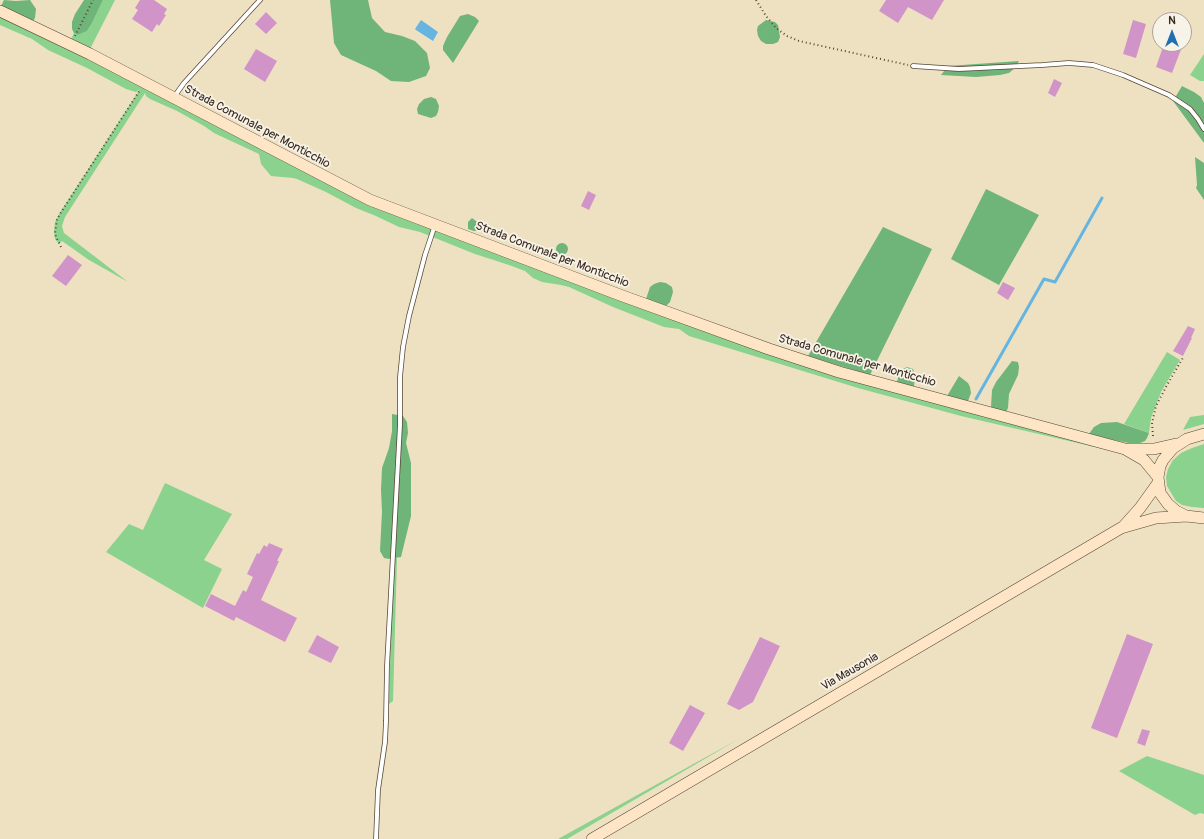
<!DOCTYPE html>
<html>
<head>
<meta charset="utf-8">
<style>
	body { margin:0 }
	#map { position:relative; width:1204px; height:839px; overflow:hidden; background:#eee1c1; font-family:Pangolin,sans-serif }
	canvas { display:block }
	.north { position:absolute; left:1152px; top:12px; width:40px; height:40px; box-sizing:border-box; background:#f7f3e8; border:1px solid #aca397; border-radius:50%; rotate:0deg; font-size:11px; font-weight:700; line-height:16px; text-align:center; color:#3b2a1e }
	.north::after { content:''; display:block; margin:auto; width:14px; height:18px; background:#1f6fb2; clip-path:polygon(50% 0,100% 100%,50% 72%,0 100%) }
</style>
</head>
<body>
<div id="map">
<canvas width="1204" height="839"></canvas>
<div class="north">N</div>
</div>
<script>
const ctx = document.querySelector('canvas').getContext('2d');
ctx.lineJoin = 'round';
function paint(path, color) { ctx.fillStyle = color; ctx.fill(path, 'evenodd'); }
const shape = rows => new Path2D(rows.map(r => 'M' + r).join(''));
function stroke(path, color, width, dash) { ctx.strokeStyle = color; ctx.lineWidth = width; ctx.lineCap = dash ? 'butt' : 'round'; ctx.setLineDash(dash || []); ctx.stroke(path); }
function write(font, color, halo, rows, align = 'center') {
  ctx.font = font + ' Pangolin,sans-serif'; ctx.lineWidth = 3.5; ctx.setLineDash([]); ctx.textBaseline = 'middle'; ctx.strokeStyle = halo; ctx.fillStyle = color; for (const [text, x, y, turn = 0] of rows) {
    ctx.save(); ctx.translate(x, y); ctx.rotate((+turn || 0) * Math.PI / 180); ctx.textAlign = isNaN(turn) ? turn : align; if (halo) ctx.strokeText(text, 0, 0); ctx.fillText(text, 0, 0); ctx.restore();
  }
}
const green = shape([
	[103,0,115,0,90,49,71,39,74,33,78,35,87,31,92,23],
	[0,15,51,38,332,186,717,334,1121,453,961,416,858,388,689,336,679,329,664,327,613,307,569,287,561,285,542,282,533,278,525,271,509,265,475,254,420,232,399,227,376,216,356,208,326,192,297,179,293,178,271,176,261,164,259,154,214,133,204,126,177,111,150,99,146,96,145,93,65,217,62,226,64,233,128,282,89,260,62,241,59,244,55,239,54,232,55,222,59,214,140,89,136,92,126,89,87,68,48,50,32,39,0,25],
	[1204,54,1204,81,1200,81,1190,75],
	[1167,352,1180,360,1161,392,1151,418,1149,433,1124,424],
	[1204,415,1204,424,1183,430,1190,417],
	[1204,444,1204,508,1192,507,1182,505,1176,501,1167,486,1166,477,1168,469,1173,460,1181,453,1192,448],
	[165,483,232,514,204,560,222,569,203,608,106,552,129,524,143,530],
	[397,558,393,701,389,704,393,559],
	[739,739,567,839,558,839,697,762],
	[1147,756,1204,775,1204,814,1200,813,1195,815,1119,771]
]);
const forest = shape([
	[4,0,16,1,30,0,36,9,35,18,33,21,1,6],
	[84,0,103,0,92,23,87,31,78,35,74,33,72,29,72,22,75,14],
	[330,0,368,0,372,18,385,32,402,36,415,41,427,53,430,68,426,76,409,82,391,81,376,71,341,55,334,43],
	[468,14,475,17,479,21,453,63,443,50,443,46,447,37,460,16],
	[766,20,775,22,778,25,780,37,778,42,773,44,766,44,761,41,758,36,757,30,758,26],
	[1019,61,1015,68,1009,73,1000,75,976,77,941,75,948,66],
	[1182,86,1194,92,1201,97,1204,103,1204,143,1173,101],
	[431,97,436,99,439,106,438,112,436,116,431,118,418,114,417,109,419,104,424,99],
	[1195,157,1204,163,1204,200,1196,188,1197,185],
	[986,189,1039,215,999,285,951,259],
	[472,218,480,224,480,230,477,231,474,231,468,229,468,222],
	[883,227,932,249,870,375,808,356],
	'556 249a6 6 0 1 1 12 0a6 6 0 1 1-12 0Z',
	[660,282,666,283,672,287,673,292,670,302,666,306,646,299,650,287,654,284],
	[1012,361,1018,362,1019,367,1018,375,1009,394,1008,408,1006,412,991,407,992,390,996,382],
	[907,367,913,369,915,374,914,387,897,382,899,374,903,369],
	[959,376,968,383,970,387,971,393,968,401,947,396],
	[392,414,403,416,407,422,408,433,406,443,411,463,411,516,401,557,389,559,384,558,380,551,382,512,381,490,382,468,389,448,392,431],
	[1117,422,1149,433,1147,438,1145,441,1140,443,1134,444,1114,440,1089,434,1094,427,1101,423]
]);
const water = shape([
	[421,20,438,32,433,41,416,30,415,29]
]);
const stream = shape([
	[976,399,1044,279,1055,282,1102,198]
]);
const building = shape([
	[140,0,154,0,167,9,164,14,166,15,159,26,157,24,152,32,132,19,138,10,135,8],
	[886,0,944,0,932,20,908,7,898,23,879,11],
	[266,12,277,23,266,34,255,24],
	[1133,20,1146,24,1136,58,1123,54],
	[1164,44,1175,44,1182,47,1172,73,1156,67],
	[256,49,277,61,265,82,244,69],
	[1054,79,1062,83,1055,97,1048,93],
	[588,191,596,195,589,210,581,206],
	[68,255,82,265,66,286,52,276],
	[1003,282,1015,288,1008,300,997,293],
	[1188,326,1195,329,1191,338,1192,338,1183,356,1173,351],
	[269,543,283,549,277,561,279,561,261,600,297,618,285,642,236,617,234,621,205,606,211,594,235,606,243,590,246,592,253,577,247,574,257,553,259,554,264,545,267,547],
	[1127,634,1153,644,1117,738,1091,728],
	[317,635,339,647,331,663,308,652],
	[760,637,780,646,753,702,739,710,727,704],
	[690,705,705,713,683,751,669,743],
	[1142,729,1150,731,1145,746,1137,743]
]);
const path = shape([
	[756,0,766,16,776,28,787,36,799,41,908,65],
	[75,36,93,0],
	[61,247,56,237,55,233,57,220,60,214,140,90],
	[1153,436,1152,423,1156,406,1167,385,1184,356]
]);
const service = shape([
	[913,66,959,69,1042,65,1069,63,1093,65,1123,75,1169,95,1190,109,1198,119,1204,129],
	[174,97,184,83,260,0],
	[376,839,378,790,385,742,386,721,387,666,400,425,400,377,403,347,409,316,425,255,435,225]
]);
const secondary = shape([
	[0,11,90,54,370,200,620,295,769,349,839,372,1125,449,1144,460,1158,477],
	[1204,434,1187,439,1173,448,1163,460,1160,466,1158,477,1160,493,1168,504,1176,511,1186,516,1204,518],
	[1128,449,1154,449,1176,444],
	[1123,527,1140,508,1158,483],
	[592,839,1121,528,1156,518,1186,516]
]);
const streetNames = [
	["Strada Comunale per Monticchio",257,127,28],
	["Strada Comunale per Monticchio",552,255,21],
	["Strada Comunale per Monticchio",857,361,16],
	["Via Mausonia",850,672,-30]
];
paint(green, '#8ad28e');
paint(forest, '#6fb479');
paint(water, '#66b4e0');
stroke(stream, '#66b4e0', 3);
paint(building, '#d194c8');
stroke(service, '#564536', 5.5);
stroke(secondary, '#564536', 12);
stroke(path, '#564536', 2, [1, 3]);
stroke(service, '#fff', 4);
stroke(secondary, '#fde5c5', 11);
write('12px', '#3b2a1e', '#f7f3e8', streetNames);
</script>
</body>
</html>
